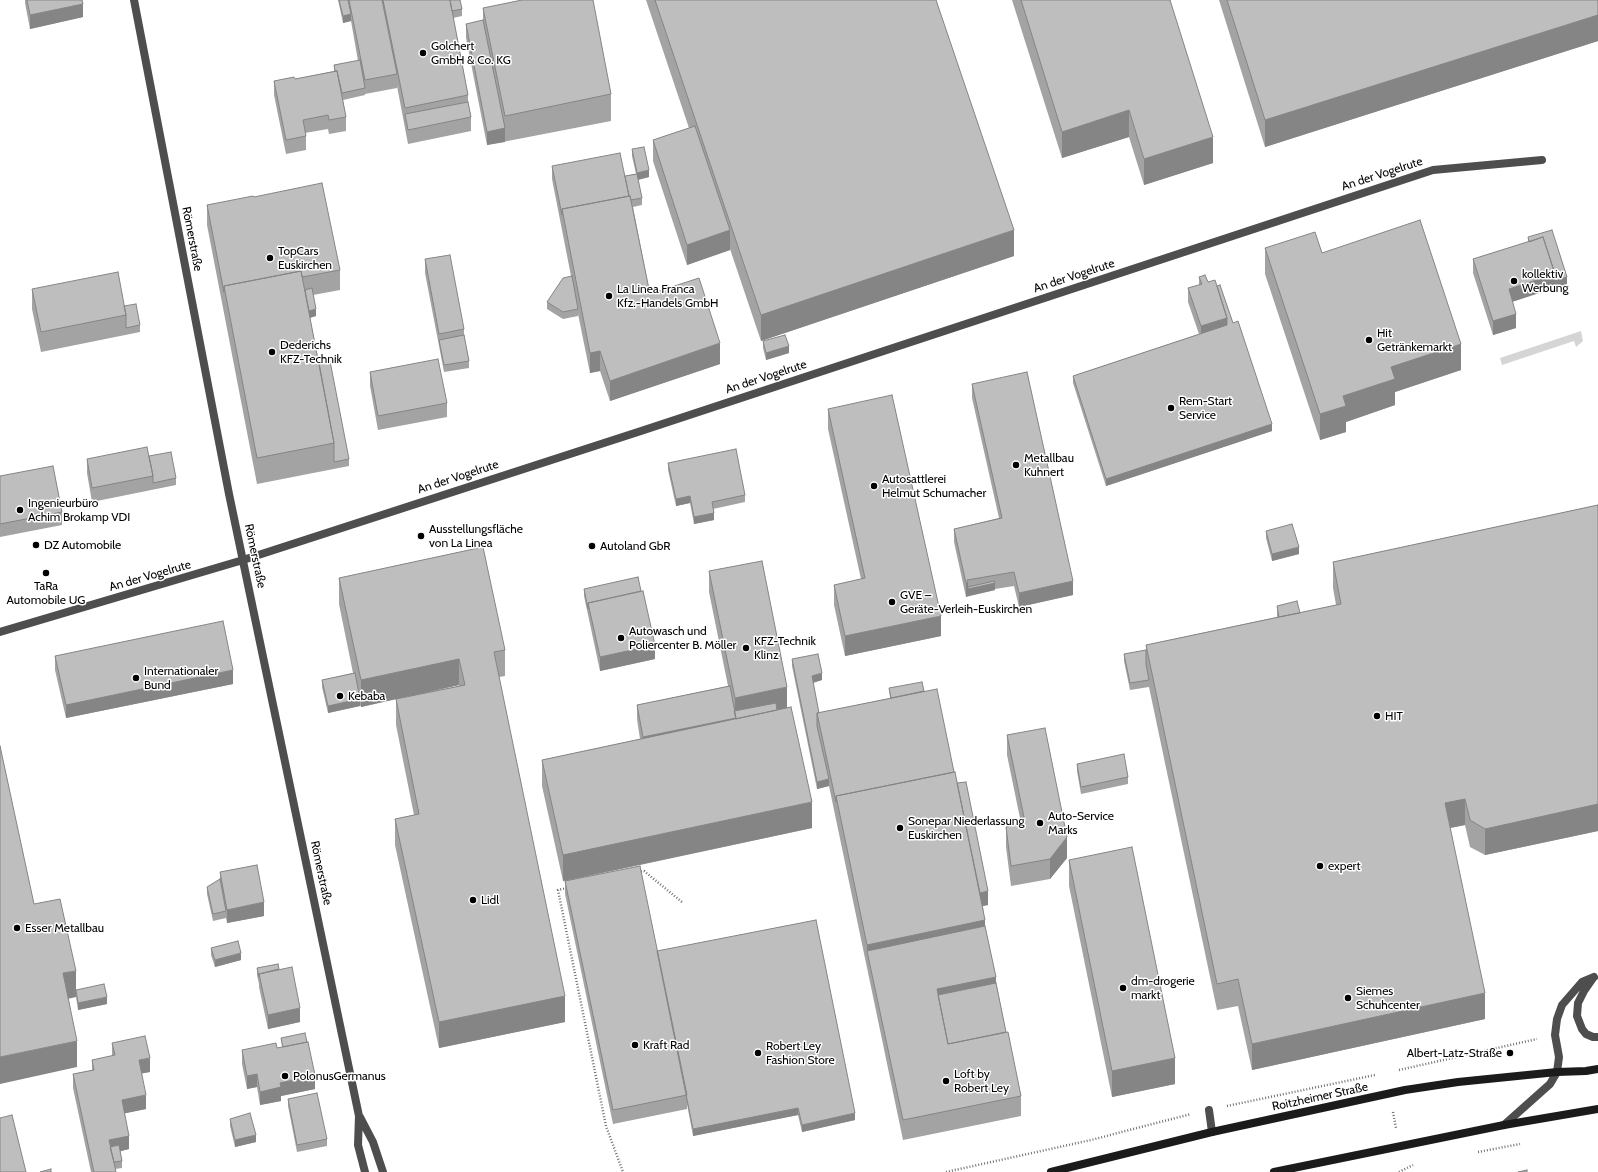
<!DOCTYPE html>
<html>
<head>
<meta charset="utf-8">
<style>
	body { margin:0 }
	canvas { display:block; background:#fff }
</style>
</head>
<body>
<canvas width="1598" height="1172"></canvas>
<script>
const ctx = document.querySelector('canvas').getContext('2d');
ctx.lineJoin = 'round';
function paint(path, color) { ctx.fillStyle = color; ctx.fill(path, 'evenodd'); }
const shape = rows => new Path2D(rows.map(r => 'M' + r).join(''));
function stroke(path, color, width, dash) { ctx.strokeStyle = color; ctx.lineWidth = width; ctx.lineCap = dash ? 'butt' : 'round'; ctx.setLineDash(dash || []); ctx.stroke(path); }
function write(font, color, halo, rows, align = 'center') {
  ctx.font = font + ' Cabin,sans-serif'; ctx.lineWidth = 3; ctx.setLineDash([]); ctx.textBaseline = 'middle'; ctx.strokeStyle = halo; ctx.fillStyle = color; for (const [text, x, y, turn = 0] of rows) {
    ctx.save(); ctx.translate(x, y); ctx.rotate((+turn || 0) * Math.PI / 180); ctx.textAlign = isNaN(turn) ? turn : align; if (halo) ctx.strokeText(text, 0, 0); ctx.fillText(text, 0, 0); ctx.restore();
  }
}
const green = shape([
	[1581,331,1583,341,1576,347,1574,341,1502,365,1500,358]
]);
const path = shape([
	[638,872,644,871,682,902],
	[567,888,558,890,606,1126,623,1172],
	[1399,1070,1537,1039],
	[1227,1106,1375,1075],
	[1393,1112,1396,1128],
	[1478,1152,1520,1144],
	[946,1172,1091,1140,1191,1114],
	[1399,1172,1413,1165]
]);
const lane = shape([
	[1593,978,1584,991,1578,1003,1577,1016,1582,1029,1586,1034,1593,1037,1598,1037],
	[1209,1110,1212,1132],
	[1504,1125,1550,1084,1557,1072,1559,1057,1555,1035,1557,1019,1562,1005,1582,982,1594,977]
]);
const street = shape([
	[134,0,229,494,359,1116,358,1145,365,1172],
	[0,632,243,560,641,431,1433,170,1542,160],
	[360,1117,373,1142,383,1172]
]);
const secondary = shape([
	[1051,1172,1212,1132,1405,1090,1458,1082,1557,1072,1586,1071,1598,1069],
	[1274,1172,1504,1125,1598,1109]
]);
const wall = shape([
	[25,0,82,0,83,17,30,29,25,3],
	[338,0,460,0,462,9,462,16,453,18,468,95,468,102,471,117,471,131,408,144,397,86,397,88,365,94,365,95,343,100,346,117,346,131,329,134,328,129,305,133,306,136,306,150,286,154,274,95,274,81,295,79,334,71,334,65,358,61,351,21,343,23],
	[646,0,936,0,1014,256,761,341,730,249,730,250,687,265,653,161,653,140,689,128],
	[1012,0,1170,0,1213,163,1144,185,1129,137,1062,158],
	[1219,0,1598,0,1598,41,1265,147],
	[483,8,611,94,611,121,487,145,466,38,466,24,483,20],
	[632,149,649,177,638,180,642,198,642,205,633,207,650,294,720,364,610,401,600,371,590,373,578,314,578,316,563,319,547,309,547,302,571,276,552,179,552,166,625,176,636,174,632,156],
	[254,197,340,270,340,290,313,295,316,316,310,318,319,363,349,459,349,466,257,484,207,225,207,205],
	[1528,237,1567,284,1512,301,1516,328,1493,335,1473,273,1473,259,1528,242],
	[1265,248,1322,253,1461,370,1395,392,1395,405,1346,422,1346,432,1320,440,1265,274],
	[425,259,464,329,464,335,469,361,469,368,444,372,425,273],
	[1199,277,1217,286,1233,323,1272,431,1106,486,1073,383,1073,376,1199,334,1188,302,1188,288,1199,285],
	[32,289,124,306,140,325,140,332,41,352,32,309],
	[763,341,789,353,766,360,763,348],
	[370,372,447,403,447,417,378,430,370,386],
	[972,384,1073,595,1019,607,1014,586,995,589,995,590,966,597,954,542,954,529,999,518,972,398],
	[828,409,941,636,845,656,834,605,834,585,861,579,828,429],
	[149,456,176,478,176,485,92,502,87,473,87,459],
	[668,463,745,495,745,502,713,509,714,520,694,524,690,503,676,506,668,470],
	[0,476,62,512,62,525,0,537],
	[1598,505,1598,831,1485,855,1470,847,1465,825,1450,828,1485,1019,1252,1070,1238,1006,1217,1010,1149,687,1130,690,1124,661,1124,654,1146,650,1146,645,1277,617,1277,606,1300,613,1336,605,1333,588,1333,562],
	[1266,531,1299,554,1272,561,1266,538],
	[709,571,787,708,812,828,575,879,657,951,855,1120,802,1132,798,1115,693,1136,687,1104,687,1109,613,1124,565,894,565,881,563,881,542,786,542,760,640,739,637,719,637,705,728,686,709,592],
	[339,578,505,650,505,676,499,677,565,1022,439,1048,395,845,395,819,414,815,396,725,396,699,361,707,360,705,360,706,328,713,322,687,322,680,353,673,339,604],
	[459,685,459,686,429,692],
	[584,589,655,659,600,671,584,596],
	[55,656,233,684,66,718,55,670],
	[792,659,822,680,813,683,819,713,890,698,889,688,924,691,954,772,957,783,988,905,983,906,985,926,1006,1032,1021,1096,1021,1116,903,1140,829,786,817,789,792,666],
	[1007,735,1067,858,1050,879,1011,886,1006,847,1006,827,1021,823,1007,755],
	[1077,764,1128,777,1128,784,1081,794,1077,771],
	[1069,860,1175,1084,1112,1097,1069,886],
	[220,872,264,916,227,923,226,918,213,921,207,894,207,887,220,879],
	[211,948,241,960,215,967,211,955],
	[257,968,279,969,300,1022,268,1029,259,987,259,984,257,975],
	[76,990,107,1004,78,1010,76,997],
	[281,1038,315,1089,281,1096,281,1101,260,1105,257,1087,247,1089,242,1064,242,1050,277,1048,282,1047],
	[112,1043,150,1072,141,1073,146,1109,124,1113,129,1149,120,1151,122,1161,122,1168,115,1169,116,1172,91,1172,73,1088,73,1074,92,1070,92,1060,112,1056],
	[288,1099,327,1139,327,1146,297,1152,288,1106],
	[230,1119,256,1142,235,1147,230,1126]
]);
const shadedWall = shape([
	[83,4,83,17,30,29,30,15],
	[351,14,351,21,343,23,343,16],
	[1598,15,1598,41,1265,147,1265,120],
	[1129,110,1129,137,1062,158,1062,132],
	[505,128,505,142,487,145,487,132],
	[1213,137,1213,163,1144,185,1144,159],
	[649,170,649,177,637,180,637,173],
	[730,230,730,250,687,265,687,245],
	[1014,230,1014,256,761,341,761,315],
	[1555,274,1567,277,1567,284,1509,303,1509,289],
	[316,309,316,316,305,319,305,312],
	[1516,314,1516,328,1493,335,1493,321],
	[1227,318,1227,332,1201,340,1201,326],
	[720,343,720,364,610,401,610,381],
	[1461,344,1461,370,1395,392,1395,405,1346,422,1346,432,1320,440,1320,414,1343,396,1391,367],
	[789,346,789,353,766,360,766,353],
	[600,351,600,371,590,373,590,353],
	[1272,424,1272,431,1106,486,1106,479],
	[690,496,690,503,676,506,676,499],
	[714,513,714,520,694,524,694,517],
	[1299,547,1299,554,1272,561,1272,554],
	[1073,581,1073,595,1019,607,1019,593],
	[968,582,968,596,966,597,966,583],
	[995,583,995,590,968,596,968,589],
	[941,616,941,636,845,656,845,636],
	[655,645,655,659,600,671,600,657],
	[459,659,459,685,361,707,361,680],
	[233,670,233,684,66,718,66,705],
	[822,673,822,680,812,683,812,676],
	[787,687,787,708,736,725,643,751,643,737,735,718,735,698],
	[360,699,360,706,328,713,328,706],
	[829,779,829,786,817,789,817,782],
	[1465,799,1465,825,1445,829,1445,803],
	[812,802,812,828,563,881,563,855],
	[1598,804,1598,831,1485,855,1485,829],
	[1067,837,1067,858,1050,879,1050,859],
	[988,891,988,905,978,907,978,893],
	[264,902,264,916,227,923,227,910],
	[985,920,985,947,867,951,867,971,867,945],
	[241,953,241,960,215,967,215,960],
	[76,971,76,997,63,1000,63,973],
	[996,977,996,997,939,1009,937,989],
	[1485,993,1485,1019,1252,1070,1252,1044],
	[565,996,565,1022,439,1048,439,1022],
	[107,997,107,1004,78,1010,78,1003],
	[300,1008,300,1022,268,1029,268,1015],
	[77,1041,77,1067,0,1084,0,1057],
	[150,1058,150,1072,139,1074,139,1060],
	[1175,1058,1175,1084,1112,1097,1112,1071],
	[257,1074,257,1087,247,1089,247,1076],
	[315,1075,315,1089,281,1096,281,1101,260,1105,260,1092,280,1083],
	[146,1095,146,1109,122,1114,122,1100],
	[798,1108,798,1115,693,1136,693,1129],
	[855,1113,855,1120,802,1132,802,1125],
	[256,1135,256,1142,235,1147,235,1140],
	[129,1136,129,1149,110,1154,109,1140]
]);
const building = shape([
	[27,0,82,0,83,4,30,15,27,0],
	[339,0,348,0,351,14,343,16,339,0],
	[349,0,382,0,397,74,365,80,349,0],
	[383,0,450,0,468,95,405,108,383,0],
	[450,0,460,0,462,9,452,11,450,0],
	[522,0,593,0,611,94,505,116,483,8,522,0],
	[655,0,936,0,1014,230,761,315,655,0],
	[1021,0,1170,0,1213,137,1144,159,1129,110,1062,132,1021,0],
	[1227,0,1598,0,1598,15,1265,120,1227,0],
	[483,20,505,128,487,132,466,24,483,20],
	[360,60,365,88,342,93,337,71,335,71,334,65,360,60],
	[337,71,346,117,329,120,328,115,303,120,306,136,286,140,274,81,294,77,295,79,337,71],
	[468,102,471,117,408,130,405,114,468,102],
	[695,126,730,230,687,245,653,140,695,126],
	[644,147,649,170,637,173,632,149,644,147],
	[620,153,629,196,562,209,562,215,552,166,620,153],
	[637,174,642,198,631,200,630,196,629,196,625,176,637,174],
	[322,183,340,270,302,277,301,271,224,286,224,292,207,205,253,196,254,197,322,183],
	[630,196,650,294,699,278,720,343,610,381,600,351,590,353,562,209,630,196],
	[1420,220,1461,344,1391,367,1395,379,1343,396,1346,406,1320,414,1265,248,1315,232,1322,253,1420,220],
	[1552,230,1567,277,1555,281,1555,274,1543,237,1529,242,1528,237,1552,230],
	[1543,237,1555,274,1509,289,1516,314,1493,321,1473,259,1543,237],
	[450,255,464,329,439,334,425,259,450,255],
	[301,271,334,443,257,458,224,286,301,271],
	[118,272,126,315,41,332,32,289,118,272],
	[1205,275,1208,282,1215,280,1227,318,1201,326,1188,288,1202,284,1199,277,1205,275],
	[572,276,578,309,563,312,547,302,563,278,572,276],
	[1220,285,1233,323,1238,321,1272,424,1106,479,1073,376,1227,325,1227,318,1217,286,1220,285],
	[312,288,316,309,309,311,305,290,312,288],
	[136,304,140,325,126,328,126,315,124,306,136,304],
	[464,335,469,361,444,365,439,340,464,335],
	[785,335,789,346,766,353,763,341,785,335],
	[438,359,447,403,378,416,370,372,438,359],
	[330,361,349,459,334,462,334,443,319,363,330,361],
	[1027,372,1073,581,1019,593,1014,572,967,580,968,582,966,583,954,529,1002,518,972,384,1027,372],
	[892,395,941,616,845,636,834,585,865,578,828,409,892,395],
	[147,447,153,476,92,488,87,459,147,447],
	[736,449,745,495,712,502,714,513,694,517,690,496,676,499,668,463,736,449],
	[171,452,176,478,153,483,153,476,149,456,171,452],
	[53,466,62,512,0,524,0,476,53,466],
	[1598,505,1598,804,1485,829,1470,820,1465,799,1445,803,1485,993,1252,1044,1238,979,1217,984,1146,645,1341,604,1333,562,1598,505],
	[1292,524,1299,547,1272,554,1266,531,1292,524],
	[483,547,505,650,494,652,565,996,439,1022,395,819,419,814,396,699,465,685,459,659,361,680,339,578,483,547],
	[762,561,787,687,735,698,709,571,762,561],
	[638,577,641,591,588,603,588,609,584,589,638,577],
	[994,581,995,583,968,589,968,587,994,581],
	[643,591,655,645,600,657,588,603,643,591],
	[1297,601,1300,613,1279,617,1277,606,1297,601],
	[223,621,233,670,66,705,55,656,223,621],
	[1146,650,1146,664,1149,680,1130,683,1124,654,1146,650],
	[818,654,822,673,812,676,819,713,817,713,817,726,829,779,817,782,792,659,818,654],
	[355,673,360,699,328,706,322,680,355,673],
	[922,682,924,691,891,698,889,688,922,682],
	[730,686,736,718,643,737,637,705,730,686],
	[937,689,954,772,836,796,836,802,817,713,937,689],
	[776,703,777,710,736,719,734,711,776,703],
	[791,707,812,802,563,855,542,760,791,707],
	[1045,728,1067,837,1050,859,1011,866,1006,827,1025,822,1007,735,1045,728],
	[0,746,34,904,60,899,76,971,63,973,77,1041,0,1057,0,746],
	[1124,754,1128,777,1081,787,1077,764,1124,754],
	[955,772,985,920,867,945,836,796,955,772],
	[966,782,988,891,980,893,957,783,966,782],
	[1132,847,1175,1058,1112,1071,1069,860,1132,847],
	[257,865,264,902,227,910,220,872,257,865],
	[640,866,687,1095,613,1110,565,881,640,866],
	[220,879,226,911,213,914,207,887,220,879],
	[816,920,855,1113,802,1125,798,1108,693,1129,657,951,816,920],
	[985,926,996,977,937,989,948,1044,1008,1032,1021,1096,903,1120,867,951,985,926],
	[238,941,241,953,215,960,211,948,238,941],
	[278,964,279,969,259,974,259,977,257,968,278,964],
	[292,967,300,1008,268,1015,259,974,292,967],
	[996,983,1006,1032,948,1044,938,995,996,983],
	[104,984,107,997,78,1003,76,990,104,984],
	[305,1033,307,1042,283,1047,281,1038,305,1033],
	[145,1036,150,1058,139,1060,146,1095,122,1100,129,1136,109,1140,116,1172,94,1172,73,1074,94,1070,92,1060,115,1055,112,1043,145,1036],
	[308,1042,315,1075,280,1083,281,1087,260,1092,257,1074,247,1076,242,1050,276,1043,277,1048,308,1042],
	[317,1093,327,1139,297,1145,288,1099,317,1093],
	[250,1113,256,1135,235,1140,230,1119,250,1113],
	[12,1115,26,1172,0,1172,0,1118,12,1115],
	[119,1145,122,1161,114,1162,110,1147,119,1145],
	[51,1169,51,1172,40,1172,51,1169],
	[1527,1170,1527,1172,1518,1172,1527,1170]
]);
const markers = [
	[423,53,4,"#000"],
	[270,258,4,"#000"],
	[1514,281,4,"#000"],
	[609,296,4,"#000"],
	[1369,340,4,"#000"],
	[272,352,4,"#000"],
	[1171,408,4,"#000"],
	[1016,465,4,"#000"],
	[874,486,4,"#000"],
	[20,510,4,"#000"],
	[421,536,4,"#000"],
	[36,545,4,"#000"],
	[592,546,4,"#000"],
	[46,573,4,"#000"],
	[892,602,4,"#000"],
	[621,638,4,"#000"],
	[746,648,4,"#000"],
	[136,678,4,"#000"],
	[340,696,4,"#000"],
	[1377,716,4,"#000"],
	[1040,823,4,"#000"],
	[900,828,4,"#000"],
	[1320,866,4,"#000"],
	[473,900,4,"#000"],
	[17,928,4,"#000"],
	[1123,988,4,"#000"],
	[1348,998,4,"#000"],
	[635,1045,4,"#000"],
	[758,1053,4,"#000"],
	[1510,1053,4,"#000"],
	[285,1076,4,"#000"],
	[946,1081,4,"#000"]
];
const poiNames = [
	["Golchert",431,46],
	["GmbH & Co. KG",431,60],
	["TopCars",278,251],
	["Euskirchen",278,265],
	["kollektiv",1522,274],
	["Werbung",1522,288],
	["La Linea Franca",617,289],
	["Kfz.-Handels GmbH",617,303],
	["Hit",1377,333],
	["Getränkemarkt",1377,347],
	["Dederichs",280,345],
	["KFZ-Technik",280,359],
	["Rem-Start",1179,401],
	["Service",1179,415],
	["Metallbau",1024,458],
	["Kuhnert",1024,472],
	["Autosattlerei",882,479],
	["Helmut Schumacher",882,493],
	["Ingenieurbüro",28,503],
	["Achim Brokamp VDI",28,517],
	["Ausstellungsfläche",429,529],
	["von La Linea",429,543],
	["DZ Automobile",44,545],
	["Autoland GbR",600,546],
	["TaRa",46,586,"center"],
	["Automobile UG",46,600,"center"],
	["GVE –",900,595],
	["Geräte-Verleih-Euskirchen",900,609],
	["Autowasch und",629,631],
	["Poliercenter B. Möller",629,645],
	["KFZ-Technik",754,641],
	["Klinz",754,655],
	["Internationaler",144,671],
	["Bund",144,685],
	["Kebaba",348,696],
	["HIT",1385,716],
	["Auto-Service",1048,816],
	["Marks",1048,830],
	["Sonepar Niederlassung",908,821],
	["Euskirchen",908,835],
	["expert",1328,866],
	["Lidl",481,900],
	["Esser Metallbau",25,928],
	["dm-drogerie",1131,981],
	["markt",1131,995],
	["Siemes",1356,991],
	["Schuhcenter",1356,1005],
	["Kraft Rad",643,1045],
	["Robert Ley",766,1046],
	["Fashion Store",766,1060],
	["Albert-Latz-Straße",1502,1053,"right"],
	["Loft by",954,1074],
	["Robert Ley",954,1088],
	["PolonusGermanus",293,1076]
];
const streetNames = [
	["An der Vogelrute",1382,174,-18],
	["Römerstraße",192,239,79],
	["An der Vogelrute",1074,276,-18],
	["An der Vogelrute",766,377,-18],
	["An der Vogelrute",458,477,-18],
	["Römerstraße",255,556,78],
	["An der Vogelrute",150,576,-16],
	["Römerstraße",321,873,78],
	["Roitzheimer Straße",1320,1097,-12]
];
paint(green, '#d5d5d5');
stroke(path, '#707070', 2.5, [1, 2]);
stroke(lane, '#4e4e4e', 8);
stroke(street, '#4e4e4e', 8);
stroke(secondary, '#1b1b1b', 8);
paint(wall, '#a3a3a3');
paint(shadedWall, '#858585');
paint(building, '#bebebe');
stroke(building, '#858585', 1);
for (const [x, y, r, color] of markers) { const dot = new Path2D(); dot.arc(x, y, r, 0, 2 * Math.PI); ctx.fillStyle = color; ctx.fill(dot); stroke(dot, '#fff', 1.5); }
write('12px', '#000', '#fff', poiNames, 'left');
write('12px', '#000', '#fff', streetNames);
</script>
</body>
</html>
